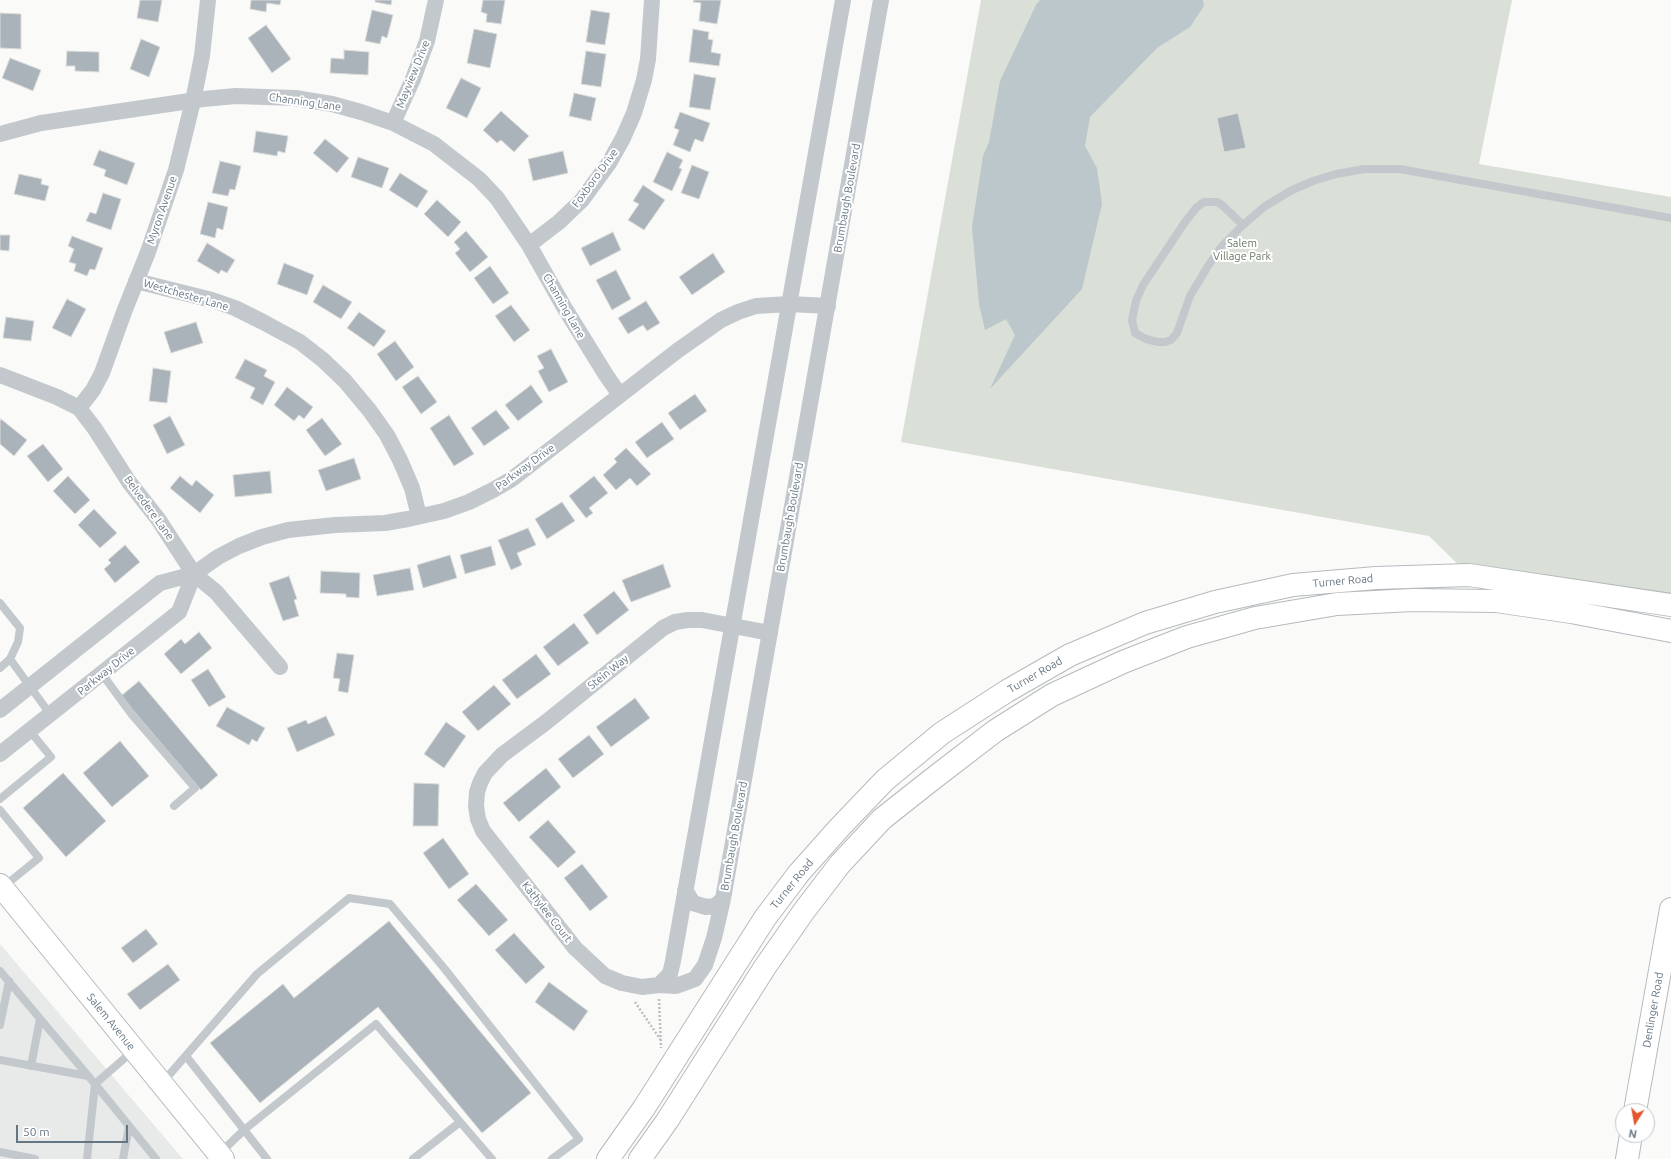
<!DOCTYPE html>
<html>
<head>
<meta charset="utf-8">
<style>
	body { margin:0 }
	#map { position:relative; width:1671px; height:1159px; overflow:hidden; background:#fafaf8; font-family:Ubuntu,sans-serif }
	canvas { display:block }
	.north { position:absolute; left:1615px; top:1103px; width:40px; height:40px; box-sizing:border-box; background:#fff; border:1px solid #c1c8cd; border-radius:50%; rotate:191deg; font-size:11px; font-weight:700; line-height:16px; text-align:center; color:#657683 }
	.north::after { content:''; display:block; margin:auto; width:14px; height:18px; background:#e4572e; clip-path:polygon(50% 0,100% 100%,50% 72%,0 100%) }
	.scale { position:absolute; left:16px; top:1125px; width:112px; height:18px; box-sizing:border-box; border:2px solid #657683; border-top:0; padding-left:5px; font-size:12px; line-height:14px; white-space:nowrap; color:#657683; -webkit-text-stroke:3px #fff; paint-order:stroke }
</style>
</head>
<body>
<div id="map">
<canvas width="1671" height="1159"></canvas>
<div class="north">N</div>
<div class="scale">50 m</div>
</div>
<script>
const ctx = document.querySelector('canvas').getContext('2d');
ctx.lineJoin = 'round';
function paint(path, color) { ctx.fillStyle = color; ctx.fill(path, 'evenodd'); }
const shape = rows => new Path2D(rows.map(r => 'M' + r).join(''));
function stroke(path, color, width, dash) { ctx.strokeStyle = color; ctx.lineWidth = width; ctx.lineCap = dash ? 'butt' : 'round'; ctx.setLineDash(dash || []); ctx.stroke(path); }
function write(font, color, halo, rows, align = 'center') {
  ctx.font = font + ' Ubuntu,sans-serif'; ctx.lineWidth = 4; ctx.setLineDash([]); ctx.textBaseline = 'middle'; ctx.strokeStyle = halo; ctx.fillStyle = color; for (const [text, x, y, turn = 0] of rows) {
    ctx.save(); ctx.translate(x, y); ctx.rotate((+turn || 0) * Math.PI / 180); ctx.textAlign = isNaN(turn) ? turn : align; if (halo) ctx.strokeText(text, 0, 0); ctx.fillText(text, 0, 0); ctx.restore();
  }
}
const built = shape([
	[0,944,183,1159,0,1159]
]);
const green = shape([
	[981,0,1512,0,1479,164,1671,197,1671,605,1469,575,1429,536,901,442]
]);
const water = shape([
	[1040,0,1203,0,1204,6,1190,27,1157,48,1090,117,1085,146,1097,168,1102,204,1082,289,990,389,1015,335,1006,319,985,330,979,304,972,227,983,156,989,142,1000,81,1036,5]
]);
const building = shape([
	[140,0,162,0,158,22,137,18,140,0],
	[251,0,281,0,280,5,267,3,266,12,250,9,251,0],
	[375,0,392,0,391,5,375,2,375,0],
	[483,0,505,0,501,24,486,22,487,14,481,12,483,0],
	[694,0,721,0,717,24,699,21,701,3,693,2,694,0],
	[372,10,393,15,387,38,382,36,380,44,365,41,372,10],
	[591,10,610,13,605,45,586,42,591,10],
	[0,13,21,14,21,49,0,48,0,13],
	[266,25,291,59,272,73,248,38,266,25],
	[474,29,497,34,490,68,467,63,474,29],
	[693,29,709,32,708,39,713,40,711,52,721,54,719,66,689,62,693,29],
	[141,39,160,47,149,77,130,69,141,39],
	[344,50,369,52,368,75,330,73,331,58,344,59,344,50],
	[67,51,99,52,99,72,75,71,75,66,66,66,67,51],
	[586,51,606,54,601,87,581,84,586,51],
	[10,58,41,70,33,91,2,78,10,58],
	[694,74,716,78,710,110,689,107,694,74],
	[461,78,481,88,467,118,446,108,461,78],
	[574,93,596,98,591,121,569,116,574,93],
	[501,111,529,136,514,152,501,140,497,143,483,130,501,111],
	[680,112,710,123,703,142,695,139,690,152,673,145,679,130,674,128,680,112],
	[1238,113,1246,148,1224,152,1217,118,1238,113],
	[256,131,288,136,285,153,278,151,277,156,253,152,256,131],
	[325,139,349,158,337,173,313,153,325,139],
	[99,150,135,163,127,185,104,176,106,170,93,165,99,150],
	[563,151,568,173,533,181,528,159,563,151],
	[667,152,683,160,679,168,682,169,672,191,653,182,667,152],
	[358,157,389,168,382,188,351,177,358,157],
	[220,161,241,166,235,190,230,189,228,196,212,193,220,161],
	[692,165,709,172,699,199,681,193,692,165],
	[400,173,428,191,417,208,389,190,400,173],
	[19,174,42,179,41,184,49,186,45,201,14,194,19,174],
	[643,185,665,200,644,230,628,220,639,204,633,201,643,185],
	[103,193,121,199,111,230,86,221,90,212,96,214,103,193],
	[437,200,461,222,448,237,424,214,437,200],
	[208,202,228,207,223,230,217,228,215,238,200,234,208,202],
	[466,231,488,257,470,272,455,253,460,249,454,242,466,231],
	[613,232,621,250,590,266,581,248,613,232],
	[0,235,10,235,9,251,0,250,0,235],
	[72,236,103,248,95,270,90,269,87,276,74,271,76,264,69,262,74,249,68,246,72,236],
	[207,243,235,260,227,273,221,270,219,274,197,261,207,243],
	[713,253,725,272,692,295,679,277,713,253],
	[284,263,314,275,307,295,277,284,284,263],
	[490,266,509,293,493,304,474,278,490,266],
	[616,270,631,299,612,310,596,280,616,270],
	[323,285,352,302,341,319,313,302,323,285],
	[67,299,86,309,71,337,52,328,67,299],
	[646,301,660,323,647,331,643,325,628,334,618,318,646,301],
	[511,305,530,330,514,342,495,316,511,305],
	[359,312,386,331,374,347,347,328,359,312],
	[6,317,34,321,31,341,3,338,6,317],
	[196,322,203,343,171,353,164,332,196,322],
	[395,341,414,367,396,381,377,354,395,341],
	[551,349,568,382,549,392,538,371,544,368,537,356,551,349],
	[245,359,267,370,264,376,275,382,263,405,250,398,255,388,235,378,245,359],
	[153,368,171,371,167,403,149,401,153,368],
	[418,376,437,402,421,414,402,387,418,376],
	[531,385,543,402,518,421,505,405,531,385],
	[287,387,313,407,304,419,299,415,294,421,274,405,287,387],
	[695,394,707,411,680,430,668,413,695,394],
	[496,410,510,428,484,446,471,428,496,410],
	[449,415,474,454,454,466,430,428,449,415],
	[170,416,185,445,167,454,153,425,170,416],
	[322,418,342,444,325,456,306,430,322,418],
	[1,419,27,440,14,456,0,444,0,421,1,419],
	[662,422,674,439,647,458,635,442,662,422],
	[43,444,63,469,48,482,27,456,43,444],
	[626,448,651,474,637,486,630,478,616,490,603,475,617,462,614,459,626,448],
	[354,458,361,479,326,491,318,470,354,458],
	[270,471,272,493,235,497,233,475,270,471],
	[68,476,90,500,75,514,53,491,68,476],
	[180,476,192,486,196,480,214,495,200,513,170,488,180,476],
	[594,476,608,493,589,508,593,513,586,518,569,496,594,476],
	[562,502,575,521,547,539,535,519,562,502],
	[94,509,117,533,100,548,78,525,94,509],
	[528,528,536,545,517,553,522,565,511,570,498,540,528,528],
	[125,545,140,562,115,583,104,569,111,563,108,560,125,545],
	[491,546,496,565,465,574,460,555,491,546],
	[450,555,457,578,423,588,417,565,450,555],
	[663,564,671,587,631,602,622,580,663,564],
	[410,568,414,590,377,596,373,575,410,568],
	[321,571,360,573,359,598,346,597,346,594,320,593,321,571],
	[289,576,297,599,294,600,299,616,283,621,269,583,289,576],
	[614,591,629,610,597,635,583,615,614,591],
	[574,623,589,643,558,666,543,647,574,623],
	[199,632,212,648,181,674,164,654,181,639,185,644,199,632],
	[337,653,354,655,348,693,338,691,340,679,333,678,337,653],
	[536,654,551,674,517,699,502,680,536,654],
	[208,669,226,697,209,707,191,680,208,669],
	[139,681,218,775,201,790,121,696,139,681],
	[494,685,511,704,478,731,462,712,494,685],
	[635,698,650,718,611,747,596,727,635,698],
	[227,707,265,728,257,742,252,739,249,745,216,726,227,707],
	[326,716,335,735,297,752,287,728,306,720,308,724,326,716],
	[446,722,466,736,444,768,424,754,446,722],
	[589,735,604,754,573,778,558,759,589,735],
	[120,741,149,776,112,807,83,773,120,741],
	[546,768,561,787,519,822,503,803,546,768],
	[63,773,106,821,66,857,23,808,63,773],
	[414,783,439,784,438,826,413,826,414,783],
	[548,820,576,852,558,868,529,837,548,820],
	[443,838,469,874,449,889,423,853,443,838],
	[582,864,608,897,590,911,564,878,582,864],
	[476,884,508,920,489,936,457,900,476,884],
	[389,921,531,1093,482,1133,378,1007,260,1103,210,1043,283,984,294,998,389,921],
	[146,929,158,944,133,963,121,948,146,929],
	[514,933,545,967,526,984,495,950,514,933],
	[168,964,180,980,140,1010,127,994,168,964],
	[549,982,588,1011,574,1031,535,1002,549,982]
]);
const path = shape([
	[659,999,661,1048],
	[635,1002,660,1039]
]);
const lane = shape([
	[1243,225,1222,205,1217,202,1204,202,1196,208,1185,222,1143,285,1136,301,1132,320,1135,333,1146,339,1158,342,1165,342,1171,340,1177,333,1190,296,1208,266,1222,246,1243,225,1264,207,1290,191,1313,181,1336,174,1364,169,1400,169,1671,218],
	[0,603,20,628,18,642,10,659,0,668],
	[10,659,50,714],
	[102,674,133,716,195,788,174,806],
	[0,799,51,757,30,731],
	[0,810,39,858,3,887],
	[0,971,95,1084,134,1050],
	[0,1025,9,981],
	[186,1056,267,1159],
	[0,1060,88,1076],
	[31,1066,40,1019],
	[162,1083,257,974,349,898,390,904,444,968,579,1139,552,1159],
	[95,1084,156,1159],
	[0,1152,35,1159],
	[219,1154,244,1130,376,1024,492,1159],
	[87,1159,95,1084],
	[123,1159,129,1126],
	[413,1159,460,1122]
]);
const street = shape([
	[393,123,413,79,427,41,436,0],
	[0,134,41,123,203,99,236,96,295,98,332,104,361,112,393,123,434,144,479,179,497,198,529,245,564,307,606,375,620,395],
	[529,245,559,222,582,200,609,163,623,138,634,113,644,80,648,59,652,0],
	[136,281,212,300,235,308,263,322,300,342,323,360,345,381,370,411,387,435,400,460,412,488,419,516],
	[0,375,57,397,79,408,95,429,129,482,158,519,194,574,216,592,280,667],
	[79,408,93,390,102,373,124,312,148,252,176,170,193,101,202,56,208,0],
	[770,633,702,620,688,620,675,622,663,628,545,723,502,755,485,773,480,783,477,792,476,806,478,819,483,831,575,948,605,976,622,983,642,987,659,985,676,986,695,979,705,965,714,938,723,899,881,0],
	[0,710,160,583,194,574,218,557,239,546,262,537,288,530,335,525,385,523,408,519,444,511,469,502,493,490,512,479,677,351,721,320,738,312,756,306,789,304,828,306],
	[0,754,179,612,194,574],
	[685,890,693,903,706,907,715,906,723,899],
	[659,985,670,974,673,961,843,0]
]);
const secondary = shape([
	[1635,1111,1671,909],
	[1627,1159,1631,1135]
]);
const primary = shape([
	[0,885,223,1159],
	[608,1159,644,1108,765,918,799,873,840,827,885,780,942,733,1007,691,1070,655,1145,623,1215,602,1293,585,1376,578,1469,575,1671,605],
	[640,1159,667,1121,765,967,804,911,840,864,882,819,930,781,995,731,1052,695,1123,662,1187,637,1255,618,1337,604,1412,600,1496,601,1571,612,1671,631]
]);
const streetNames = [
	["Mayview Drive",413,74,-68],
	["Channing Lane",305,102,8],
	["Foxboro Drive",595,178,-54],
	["Brumbaugh Boulevard",847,198,-80],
	["Myron Avenue",162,210,-71],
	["Westchester Lane",186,295,16],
	["Channing Lane",564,306,60],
	["Parkway Drive",525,467,-36],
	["Belvedere Lane",149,508,54],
	["Brumbaugh Boulevard",790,517,-80],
	["Turner Road",1343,581,-5],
	["Parkway Drive",106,671,-39],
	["Stein Way",608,672,-39],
	["Turner Road",1035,675,-30],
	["Brumbaugh Boulevard",734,836,-80],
	["Turner Road",792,884,-51],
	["Kathylee Court",547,912,52],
	["Denlinger Road",1653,1010,-80],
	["Salem Avenue",111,1022,51]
];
const parkNames = [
	["Salem",1242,243],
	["Village Park",1242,256]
];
paint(built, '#e8e9e9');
paint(green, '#dadfd7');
paint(water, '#bbc7cb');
paint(building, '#aab3b9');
stroke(building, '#dcdcda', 1);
stroke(secondary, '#b3babf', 24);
stroke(primary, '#b5babe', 24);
stroke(path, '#bbbfc2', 2.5, [2, 2]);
stroke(lane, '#c3c8cc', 8);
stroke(street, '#c3c8cc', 16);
stroke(secondary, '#fff', 22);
stroke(primary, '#fff', 22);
write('11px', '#657683', '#fff', streetNames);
write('11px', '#687a64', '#fff', parkNames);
</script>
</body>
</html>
